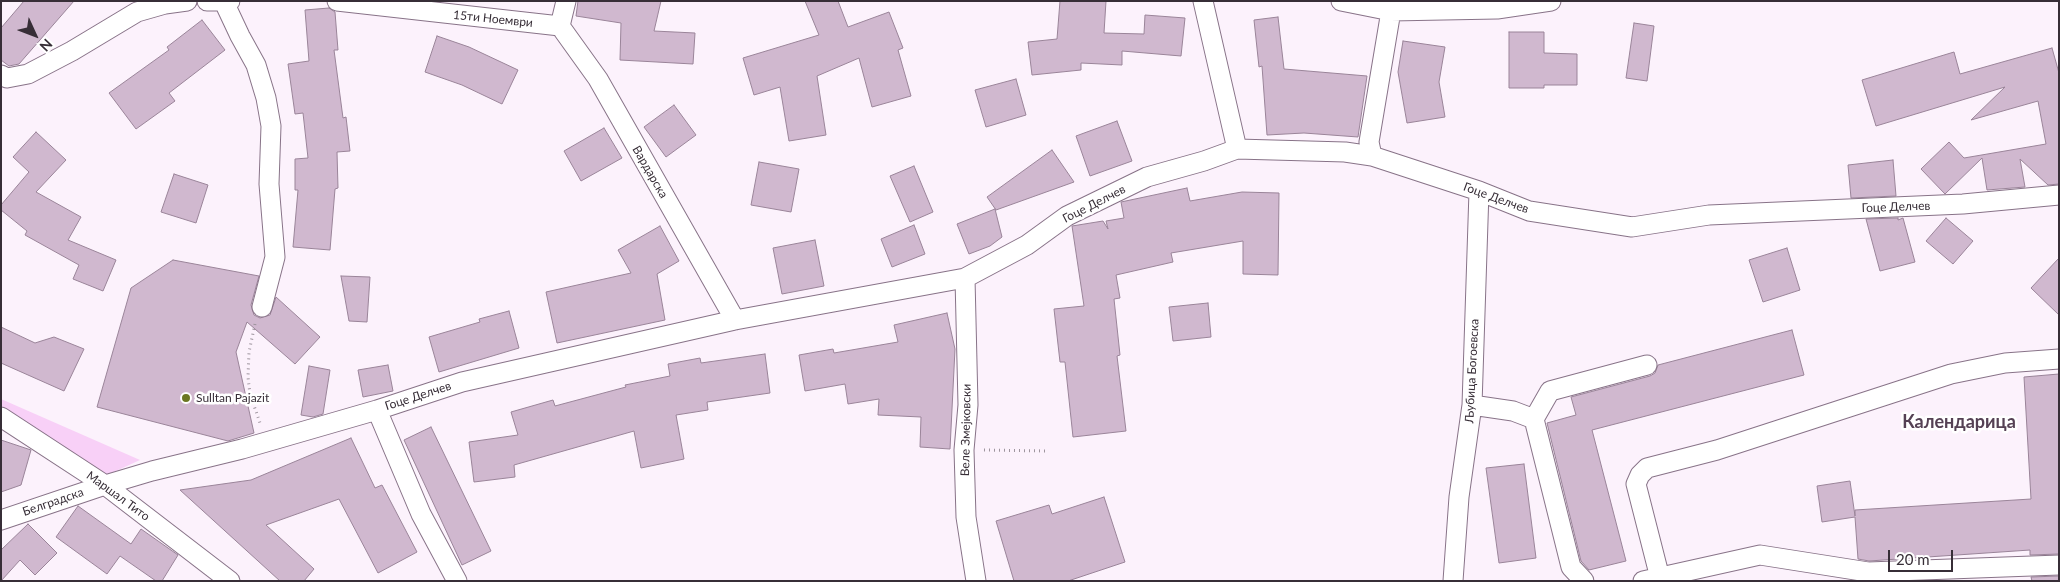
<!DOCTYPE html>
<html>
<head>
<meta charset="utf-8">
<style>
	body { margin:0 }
	#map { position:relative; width:2060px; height:582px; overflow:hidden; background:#fcf2fc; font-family:Lato,sans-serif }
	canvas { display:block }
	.frame { position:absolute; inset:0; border:2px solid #372e37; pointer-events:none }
	.north { position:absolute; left:10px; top:10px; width:50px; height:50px; -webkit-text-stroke:4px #fff; paint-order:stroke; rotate:133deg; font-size:14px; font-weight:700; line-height:20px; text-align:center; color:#372e37 }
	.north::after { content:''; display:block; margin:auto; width:18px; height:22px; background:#372e37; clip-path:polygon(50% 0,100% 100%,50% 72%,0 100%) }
	.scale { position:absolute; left:1888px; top:550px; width:65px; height:22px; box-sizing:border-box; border:2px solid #372e37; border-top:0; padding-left:6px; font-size:15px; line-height:18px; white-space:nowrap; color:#372e37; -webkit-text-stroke:4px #fff; paint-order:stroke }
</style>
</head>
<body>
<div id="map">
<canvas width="2060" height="582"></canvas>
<div class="frame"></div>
<div class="north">N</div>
<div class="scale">20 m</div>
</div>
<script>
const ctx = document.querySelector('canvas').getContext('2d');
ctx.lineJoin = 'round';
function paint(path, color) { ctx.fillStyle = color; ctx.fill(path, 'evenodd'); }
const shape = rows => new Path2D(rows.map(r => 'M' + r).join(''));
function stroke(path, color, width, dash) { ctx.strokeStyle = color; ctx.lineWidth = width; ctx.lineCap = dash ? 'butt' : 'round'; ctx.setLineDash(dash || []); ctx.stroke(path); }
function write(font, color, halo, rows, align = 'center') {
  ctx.font = font + ' Lato,sans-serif'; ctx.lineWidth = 5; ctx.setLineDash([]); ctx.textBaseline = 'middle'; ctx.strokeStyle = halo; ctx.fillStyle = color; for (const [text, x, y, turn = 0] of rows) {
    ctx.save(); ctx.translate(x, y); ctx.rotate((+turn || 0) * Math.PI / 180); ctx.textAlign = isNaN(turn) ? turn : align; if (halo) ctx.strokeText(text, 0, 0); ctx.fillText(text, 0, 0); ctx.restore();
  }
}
const green = shape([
	[1,399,140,460,105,476,1,406]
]);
const building = shape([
	[24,1,74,1,19,64,9,66,1,60,1,28,24,1],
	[578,1,661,1,654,31,695,33,693,64,620,60,621,23,576,16,578,1],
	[805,1,838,1,848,27,889,12,903,48,898,50,911,96,872,107,859,58,817,76,826,135,789,141,780,87,754,95,743,58,819,35,805,1],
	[1060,1,1106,1,1104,33,1144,34,1145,15,1185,18,1181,56,1122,51,1122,65,1081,63,1081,70,1032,75,1028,42,1057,39,1060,1],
	[329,8,335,12,338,50,334,50,343,118,346,117,350,151,337,152,338,188,335,189,330,250,293,247,298,190,295,190,295,159,308,158,303,113,295,114,288,64,309,61,305,10,329,8],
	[1278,17,1284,69,1367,76,1358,137,1304,133,1267,135,1262,66,1259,67,1254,20,1278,17],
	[202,20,225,50,169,93,175,101,136,129,109,93,169,50,167,47,202,20],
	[1634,23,1654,26,1647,81,1626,78,1634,23],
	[1509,32,1544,32,1544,53,1577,54,1577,85,1544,85,1544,88,1509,88,1509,32],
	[437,36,469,47,518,70,502,104,462,85,425,72,437,36],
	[1403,41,1445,47,1439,82,1445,117,1407,123,1398,72,1403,41],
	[2052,48,2059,73,2059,184,2048,185,2020,159,2025,187,1987,190,1982,158,1945,194,1921,169,1949,142,1964,158,2046,144,2038,101,1971,120,2005,87,1876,126,1862,80,1954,52,1960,74,2052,48],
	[1016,79,1026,115,986,127,975,90,1016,79],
	[674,105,696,135,666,157,644,127,674,105],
	[1117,121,1132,161,1090,176,1076,136,1117,121],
	[604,128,622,158,581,181,564,151,604,128],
	[36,132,66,160,36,192,81,217,68,240,116,260,103,291,73,279,79,265,25,235,27,231,1,210,1,205,29,172,13,157,36,132],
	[1052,150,1074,182,996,210,987,197,1052,150],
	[1893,160,1896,196,1851,198,1848,165,1893,160],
	[759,162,799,169,791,212,751,205,759,162],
	[914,166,933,212,910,222,890,176,914,166],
	[174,174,208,185,196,223,161,212,174,174],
	[1187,188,1190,201,1242,192,1279,193,1278,275,1243,274,1243,241,1171,253,1173,262,1116,275,1120,298,1114,299,1120,355,1117,356,1126,431,1073,437,1065,362,1060,362,1054,309,1084,306,1072,226,1103,221,1108,229,1106,221,1124,218,1121,202,1187,188],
	[995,209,1002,237,990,246,969,254,957,224,995,209],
	[1898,218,1898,220,1903,218,1915,262,1880,271,1866,219,1898,218],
	[1946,218,1973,241,1953,264,1926,241,1946,218],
	[914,225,925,254,892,267,881,239,914,225],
	[660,226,679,261,657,274,665,320,557,343,546,292,631,273,618,250,660,226],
	[815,240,824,286,782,294,773,248,815,240],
	[1787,248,1800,290,1763,302,1749,260,1787,248],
	[2059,258,2059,315,2031,288,2059,258],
	[173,260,259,276,251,305,254,315,260,318,270,315,276,297,320,337,295,364,247,322,236,352,254,433,228,441,97,407,131,288,173,260],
	[341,276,370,277,367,322,349,321,341,276],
	[1208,303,1211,337,1173,341,1169,307,1208,303],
	[509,311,519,348,439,372,429,337,480,322,479,319,509,311],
	[947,313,955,349,950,449,920,447,921,417,878,415,879,399,848,404,845,384,805,391,799,355,833,349,834,353,898,342,894,325,947,313],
	[1,327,35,343,54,337,84,349,64,391,1,363,1,327],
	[1792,330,1804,375,1592,430,1626,561,1589,570,1581,561,1547,423,1576,415,1571,397,1650,376,1655,373,1658,365,1792,330],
	[765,354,770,393,707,402,708,410,676,415,684,459,641,468,634,431,514,465,515,477,474,482,469,442,518,435,511,412,553,400,555,406,626,387,625,385,670,376,668,364,700,358,701,363,765,354],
	[388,365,393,391,363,397,358,370,388,365],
	[309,366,330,370,323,414,313,417,301,415,309,366],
	[2059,374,2059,554,2030,555,2030,550,1869,561,1858,559,1855,517,1822,522,1817,486,1850,481,1855,516,1855,510,2031,499,2024,377,2059,374],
	[431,427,491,551,462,565,404,440,431,427],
	[351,438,375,488,382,485,417,552,378,573,339,499,266,525,314,569,304,581,280,581,180,490,251,480,351,438],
	[1,440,31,450,21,485,1,492,1,440],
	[1524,464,1536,558,1499,563,1486,468,1524,464],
	[1104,497,1125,562,1068,581,1014,581,996,521,1049,505,1052,514,1104,497],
	[78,506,131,544,141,529,178,555,162,581,156,581,120,556,107,574,56,537,78,506],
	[28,524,57,553,35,575,20,560,1,581,1,550,28,524],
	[2059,576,2059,581,2032,581,2031,577,2059,576]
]);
const path = shape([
	[255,324,249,352,248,377,250,394,260,423],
	[984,450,1047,451]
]);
const street = shape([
	[207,1,230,1],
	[337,1,560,26],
	[1203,1,1237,149],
	[1341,1,1391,11,1497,9,1551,1],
	[224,2,240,36,256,65,266,98,271,126,269,184,275,257,262,307],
	[560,26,598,79,735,320],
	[560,26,566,1],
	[1,75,7,78,28,74,72,51,137,12,165,4,187,1],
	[1372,156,1369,142,1391,11],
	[965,278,968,405,964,450,966,517,976,581],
	[1472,405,1513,411,1534,419,1571,567,1584,581],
	[377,410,421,514,457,581],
	[1,417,105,485,230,581],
	[1534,419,1550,391,1647,365],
	[1,520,105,485,152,471,242,449,377,410,462,382,735,320,965,278,1027,245,1067,216,1147,177,1204,161,1237,149,1345,152,1372,156,1479,191,1529,211,1632,227,1709,215,1963,204,2059,195],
	[1660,578,1636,484,1640,475,1647,468,1717,450,1951,374,2005,363,2059,359],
	[1453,581,1459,497,1472,405,1479,191],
	[1643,581,1760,555,1868,572,2059,565]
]);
const markers = [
	[186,398,5,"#6b7722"]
];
const streetNames = [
	["15ти Ноември",493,19,6],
	["Вардарска",650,172,60],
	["Гоце Делчев",1496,198,20],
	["Гоце Делчев",1094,204,-27],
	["Гоце Делчев",1896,207,-2],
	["Љубица Богоевска",1472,371,-87],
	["Гоце Делчев",418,396,-18],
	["Веле Змејковски",966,430,-89],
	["Маршал Тито",118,496,36],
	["Белградска",53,502,-19]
];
const poiNames = [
	["Sulltan Pajazit",196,398]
];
const districtNames = [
	["Календарица",1959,422]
];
paint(green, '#f8d0f7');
paint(building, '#d0b8cf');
stroke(building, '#9a8499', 1);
stroke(street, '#887388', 21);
stroke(path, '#9e959e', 3, [1, 4]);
stroke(street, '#fff', 19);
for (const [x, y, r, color] of markers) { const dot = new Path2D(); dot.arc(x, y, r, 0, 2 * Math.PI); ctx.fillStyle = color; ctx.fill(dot); stroke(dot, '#fff', 2); }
write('12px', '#372e37', '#fff', streetNames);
write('12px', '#372e37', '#fff', poiNames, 'left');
write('bold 18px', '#554154', '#fff', districtNames);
</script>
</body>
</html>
